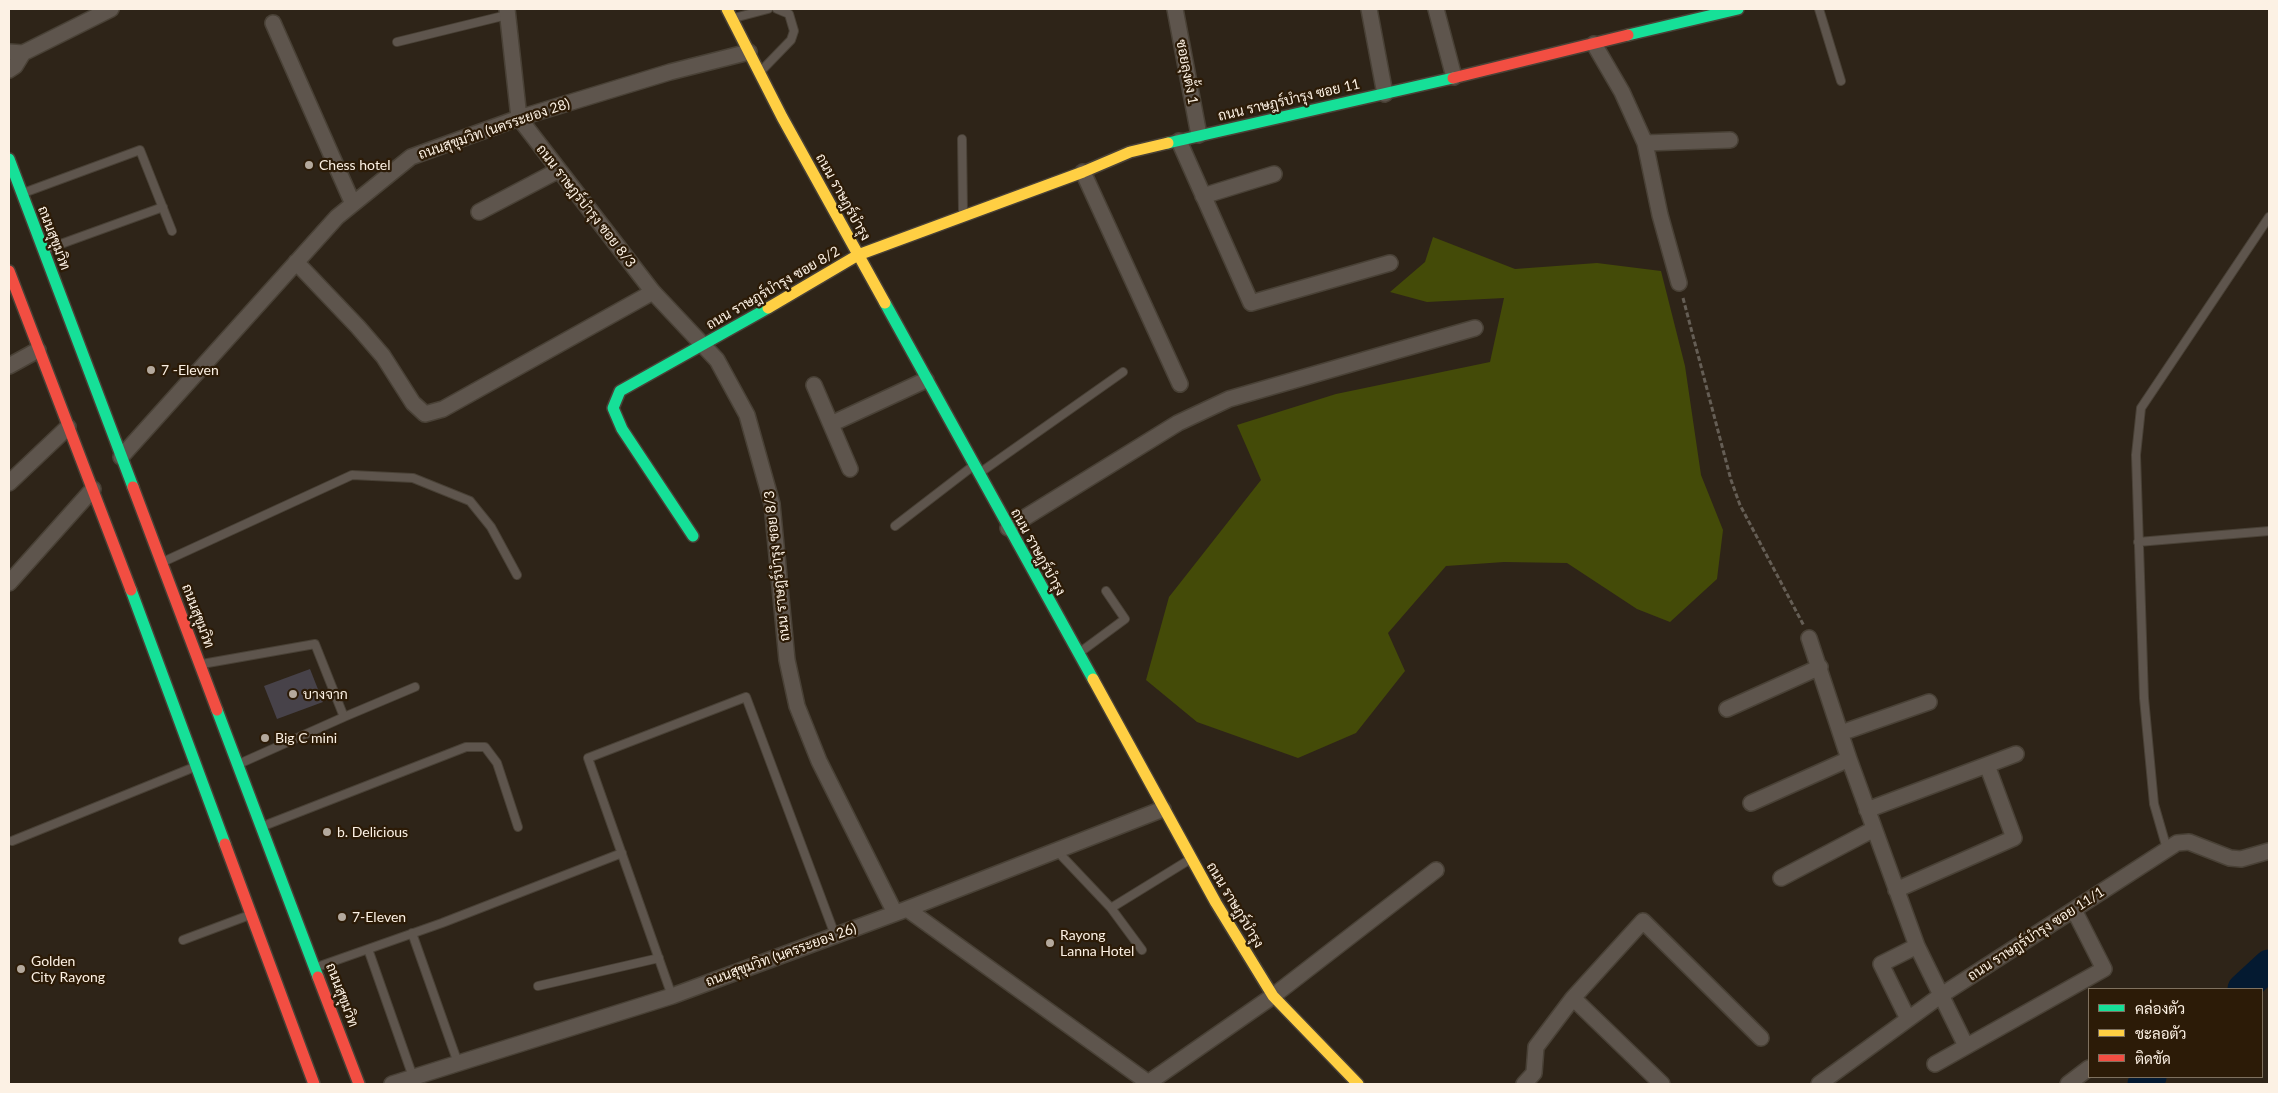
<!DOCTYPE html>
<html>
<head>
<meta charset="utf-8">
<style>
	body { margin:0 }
	#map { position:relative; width:2278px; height:1093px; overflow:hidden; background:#2e2418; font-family:Lato,Sarabun,sans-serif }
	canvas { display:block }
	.frame { position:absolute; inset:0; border:10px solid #fcf1e4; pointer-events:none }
	.legend { position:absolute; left:2088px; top:988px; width:175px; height:90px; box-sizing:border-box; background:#2c1b07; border:1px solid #7f715f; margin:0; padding:6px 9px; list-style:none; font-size:15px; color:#fcf1e4 }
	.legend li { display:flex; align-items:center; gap:10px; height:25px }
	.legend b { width:25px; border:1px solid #7f715f }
</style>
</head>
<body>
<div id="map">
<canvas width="2278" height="1093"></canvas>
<div class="frame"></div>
<ul class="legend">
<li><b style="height:6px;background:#16e098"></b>คล่องตัว</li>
<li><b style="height:6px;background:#ffcf43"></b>ชะลอตัว</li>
<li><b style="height:6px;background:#f24e42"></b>ติดขัด</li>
</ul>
</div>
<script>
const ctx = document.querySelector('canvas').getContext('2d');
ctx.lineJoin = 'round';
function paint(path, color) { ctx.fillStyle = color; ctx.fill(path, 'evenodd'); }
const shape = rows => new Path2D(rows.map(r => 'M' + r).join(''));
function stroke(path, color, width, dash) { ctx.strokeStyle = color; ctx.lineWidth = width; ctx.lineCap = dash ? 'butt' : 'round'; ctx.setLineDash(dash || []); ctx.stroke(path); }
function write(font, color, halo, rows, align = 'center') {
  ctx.font = font + ' Lato,Sarabun,sans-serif'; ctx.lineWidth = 4.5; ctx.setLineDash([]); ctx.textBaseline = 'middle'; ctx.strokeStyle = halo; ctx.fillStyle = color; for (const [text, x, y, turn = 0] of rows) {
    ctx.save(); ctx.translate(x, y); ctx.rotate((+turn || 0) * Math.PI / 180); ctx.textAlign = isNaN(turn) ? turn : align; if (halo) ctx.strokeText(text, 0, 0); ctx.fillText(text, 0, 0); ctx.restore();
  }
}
const green = shape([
	[1433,237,1515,269,1597,263,1661,271,1685,366,1701,475,1723,530,1717,579,1670,622,1637,609,1567,563,1504,562,1446,566,1388,633,1405,671,1356,733,1298,758,1197,722,1146,680,1169,597,1261,480,1237,425,1336,394,1490,362,1504,298,1427,302,1390,292,1425,262]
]);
const river = shape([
	[2243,989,2269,965],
	[2143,1084,2151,1077]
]);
const building = shape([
	[310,669,323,702,277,719,264,686]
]);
const path = shape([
	[1683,298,1731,480,1740,505,1804,626]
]);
const lane = shape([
	[1819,9,1841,81],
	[734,18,768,9],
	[397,42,507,15],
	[761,71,791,40,794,31,789,14,777,9],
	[962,139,963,212],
	[26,192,140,150,172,231],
	[47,249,163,207],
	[981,472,1123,372],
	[895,526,973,466],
	[2138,542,2269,531],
	[165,561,352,475,413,478,470,501,491,527,517,575],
	[1079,653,1125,619,1106,591],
	[202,664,315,644,344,717,241,763],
	[344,717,415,687],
	[266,825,466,747,485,747,497,763,518,827],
	[12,841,192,768],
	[2167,849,2154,804,2144,698,2136,455,2141,408,2269,217],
	[1057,851,1111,908,1142,950],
	[1111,908,1189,860],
	[412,933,458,1063],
	[183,940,247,916],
	[368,949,413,1077],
	[317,967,442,923,622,853],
	[538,986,659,958],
	[672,996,588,758,746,697,835,935]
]);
const street = shape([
	[507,9,519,118,653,292,717,360,747,415,772,504,787,660,797,706,819,761,895,913],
	[1175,9,1199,135],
	[1369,9,1385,94],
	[1436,9,1454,77],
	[273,23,353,204],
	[1594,44,1622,92,1645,143,1660,215,1679,283],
	[9,52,23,53,111,9],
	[9,70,15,66,23,53],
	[1179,141,1251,303,1390,263],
	[1645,143,1730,140],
	[1083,172,1180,384],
	[1203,196,1274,174],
	[479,212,559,170],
	[296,262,358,327,383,356,413,403,425,414,443,409,653,292],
	[9,366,38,350],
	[814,385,850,469],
	[831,424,926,380],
	[121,457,337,217,411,157,519,118,670,72,749,52],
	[9,483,68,427],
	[1008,528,1178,423,1229,399,1475,328],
	[9,583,93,489],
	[1809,638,1849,759,1917,946,1966,1046],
	[1727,709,1820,667],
	[1841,733,1929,702],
	[1751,803,1849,759],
	[1867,810,2016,754],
	[1781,878,1874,829],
	[1896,890,2014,838,1987,765],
	[907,909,1150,1084],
	[1573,998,1662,1084],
	[1908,1019,1881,964,1917,946],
	[1935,1064,2104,969,2074,910],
	[1148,1083,1273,996,1436,870],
	[392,1084,672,996,907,909,1163,809],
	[1524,1084,1534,1073,1536,1047,1573,998,1643,921,1761,1038],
	[1819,1084,1940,996,2177,843,2189,842,2230,858,2241,859,2269,851],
	[2068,1084,2089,1068]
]);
const fast = shape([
	[1628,35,1738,9],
	[1168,143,1453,78],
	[9,159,133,487],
	[885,303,1093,679],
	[693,536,622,429,613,408,620,391,768,308],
	[131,590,225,844],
	[217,710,318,977]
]);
const slow = shape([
	[727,9,782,117,885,303],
	[768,308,858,255,1083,172,1130,152,1168,143],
	[1093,679,1216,903,1273,996,1358,1084]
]);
const jam = shape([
	[1453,78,1628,35],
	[9,271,131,590],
	[133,487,217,710],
	[225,844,314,1084],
	[318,977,359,1084]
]);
const markers = [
	[309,165,5,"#b4a99d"],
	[151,370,5,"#b4a99d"],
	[293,694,5,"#b4a99d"],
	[265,738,5,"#b4a99d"],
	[327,832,5,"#b4a99d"],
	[342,917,5,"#b4a99d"],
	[1050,943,5,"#b4a99d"],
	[21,969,5,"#b4a99d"]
];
const streetNames = [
	["ซอยลุงตั้ง 1",1187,72,79],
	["ถนน ราษฎร์บำรุง ซอย 11",1289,100,-13],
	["ถนนสุขุมวิท (นครระยอง 28)",494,129,-19],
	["ถนน ราษฎร์บำรุง",843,197,61],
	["ถนน ราษฎร์บำรุง ซอย 8/3",586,206,52],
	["ถนนสุขุมวิท",54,238,69],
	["ถนน ราษฎร์บำรุง ซอย 8/2",773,288,-30],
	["ถนน ราษฎร์บำรุง",1038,552,61],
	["ถนน ราษฎร์บำรุง ซอย 8/3",777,566,-96],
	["ถนนสุขุมวิท",198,616,69],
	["ถนน ราษฎร์บำรุง",1235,905,59],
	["ถนน ราษฎร์บำรุง ซอย 11/1",2036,934,-33],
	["ถนนสุขุมวิท (นครระยอง 26)",781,955,-20],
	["ถนนสุขุมวิท",342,995,69]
];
const poiNames = [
	["Chess hotel",319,165],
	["7 -Eleven",161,370],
	["บางจาก",303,694],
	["Big C mini",275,738],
	["b. Delicious",337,832],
	["7-Eleven",352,917],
	["Rayong",1060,935],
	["Lanna Hotel",1060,951],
	["Golden",31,961],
	["City Rayong",31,977]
];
paint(green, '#444b08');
stroke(river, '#041a31', 31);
paint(building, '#474249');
stroke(lane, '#494136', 10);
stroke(street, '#494136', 18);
stroke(fast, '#494136', 14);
stroke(slow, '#494136', 14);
stroke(jam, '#494136', 14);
stroke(path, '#655e55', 3, [5, 2.5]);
stroke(lane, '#5e554d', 8);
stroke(street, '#5e554d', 15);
stroke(fast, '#16e098', 11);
stroke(slow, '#ffcf43', 11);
stroke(jam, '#f24e42', 11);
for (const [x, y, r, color] of markers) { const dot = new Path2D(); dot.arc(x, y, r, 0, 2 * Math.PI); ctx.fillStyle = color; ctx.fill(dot); stroke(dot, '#2c1b07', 2); }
write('14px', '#fcf1e4', '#2c1b07', streetNames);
write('14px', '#fcf1e4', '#2c1b07', poiNames, 'left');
</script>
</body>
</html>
